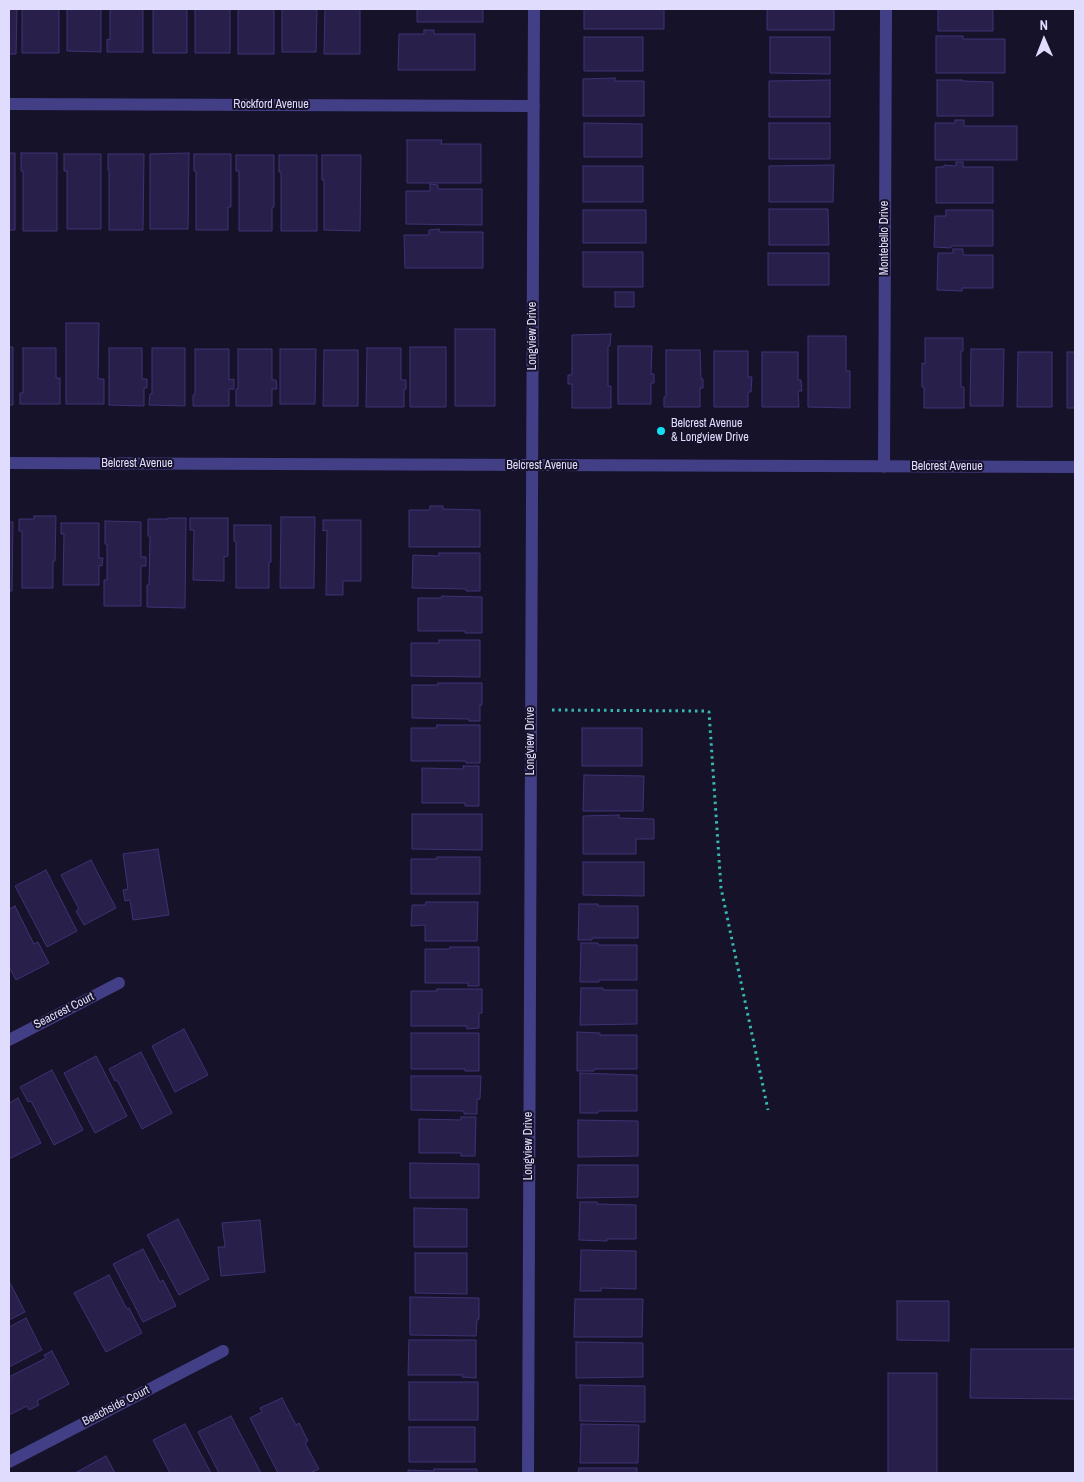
<!DOCTYPE html>
<html>
<head>
<meta charset="utf-8">
<style>
	body { margin:0 }
	#map { position:relative; width:1084px; height:1482px; overflow:hidden; background:#16122a; font-family:"Archivo Narrow",sans-serif }
	canvas { display:block }
	.frame { position:absolute; inset:0; border:10px solid #e0dcfd; pointer-events:none }
	.north { position:absolute; left:1019px; top:15px; width:50px; height:50px; -webkit-text-stroke:4px #16122a; paint-order:stroke; rotate:359deg; font-size:14px; font-weight:700; line-height:20px; text-align:center; color:#e0dcfd }
	.north::after { content:''; display:block; margin:auto; width:18px; height:22px; background:#e0dcfd; clip-path:polygon(50% 0,100% 100%,50% 72%,0 100%) }
</style>
</head>
<body>
<div id="map">
<canvas width="1084" height="1482"></canvas>
<div class="frame"></div>
<div class="north">N</div>
</div>
<script>
const ctx = document.querySelector('canvas').getContext('2d');
ctx.lineJoin = 'round';
function paint(path, color) { ctx.fillStyle = color; ctx.fill(path, 'evenodd'); }
const shape = rows => new Path2D(rows.map(r => 'M' + r).join(''));
function stroke(path, color, width, dash) { ctx.strokeStyle = color; ctx.lineWidth = width; ctx.lineCap = dash ? 'butt' : 'round'; ctx.setLineDash(dash || []); ctx.stroke(path); }
function write(font, color, halo, rows, align = 'center') {
  ctx.font = font + ' "Archivo Narrow",sans-serif'; ctx.lineWidth = 4; ctx.setLineDash([]); ctx.textBaseline = 'middle'; ctx.strokeStyle = halo; ctx.fillStyle = color; for (const [text, x, y, turn = 0] of rows) {
    ctx.save(); ctx.translate(x, y); ctx.rotate((+turn || 0) * Math.PI / 180); ctx.textAlign = isNaN(turn) ? turn : align; if (halo) ctx.strokeText(text, 0, 0); ctx.fillText(text, 0, 0); ctx.restore();
  }
}
const building = shape([
	[9,9,17,9,16,54,9,54,9,9],
	[22,9,59,9,59,53,22,53,22,9],
	[67,9,101,9,101,52,67,51,67,9],
	[110,9,143,9,143,52,107,52,107,39,110,40,110,9],
	[153,9,187,9,187,53,153,53,153,9],
	[195,9,230,9,230,53,195,53,195,9],
	[238,9,274,9,274,54,238,54,238,9],
	[282,9,317,9,316,52,282,52,282,9],
	[325,9,360,9,360,54,324,54,325,9],
	[417,9,483,9,483,22,417,22,417,9],
	[584,9,664,9,664,29,584,29,584,9],
	[767,9,834,9,834,30,767,30,767,9],
	[938,9,993,9,993,31,938,31,938,9],
	[424,30,434,30,434,34,475,34,475,70,398,70,399,34,424,34,424,30],
	[936,36,963,36,963,39,1005,39,1005,73,936,73,936,36],
	[584,37,643,37,643,71,584,71,584,37],
	[770,37,830,37,830,74,770,73,770,37],
	[615,78,615,81,644,81,644,116,583,116,583,79,615,78],
	[830,80,830,117,769,117,769,81,830,80],
	[937,80,963,80,963,81,993,82,993,116,937,116,937,80],
	[955,120,964,120,964,126,1017,126,1017,160,935,160,935,123,955,123,955,120],
	[584,123,642,124,642,157,584,157,584,123],
	[769,123,830,123,830,159,769,159,769,123],
	[407,140,442,140,441,144,481,144,481,183,407,183,407,140],
	[9,153,15,153,15,230,9,230,9,153],
	[21,153,57,153,57,231,23,231,23,171,21,171,21,153],
	[189,153,188,229,150,229,150,154,189,153],
	[64,154,101,154,101,229,67,229,67,171,64,171,64,154],
	[108,154,144,154,143,230,109,230,109,170,108,170,108,154],
	[194,154,231,154,231,207,228,207,228,230,196,230,196,171,194,171,194,154],
	[236,155,274,155,274,207,272,207,272,231,239,231,239,171,236,171,236,155],
	[279,155,317,155,317,231,281,231,281,172,279,172,279,155],
	[322,155,361,155,360,231,324,230,324,180,322,180,322,155],
	[956,162,963,162,963,167,993,167,993,203,936,203,936,167,944,167,944,165,956,166,956,162],
	[834,165,833,202,769,202,769,166,834,165],
	[583,166,643,166,643,202,583,202,583,166],
	[430,184,438,185,438,189,482,189,482,225,406,224,406,191,430,191,430,184],
	[769,209,828,209,829,245,769,245,769,209],
	[583,210,646,210,646,243,583,243,583,210],
	[946,210,993,210,993,246,951,246,951,248,934,247,935,216,946,216,946,210],
	[439,229,439,232,483,232,483,268,405,268,404,235,429,235,429,230,439,229],
	[953,249,963,249,963,255,993,255,993,288,962,288,962,291,937,290,938,253,953,253,953,249],
	[583,252,643,252,643,287,583,287,583,252],
	[768,253,829,253,829,285,768,285,768,253],
	[615,292,634,292,634,307,615,307,615,292],
	[66,323,99,323,98,379,104,379,104,404,66,404,66,323],
	[455,329,495,329,495,406,455,406,455,329],
	[611,334,610,346,608,346,608,386,611,386,611,408,572,408,572,384,568,384,568,375,572,375,572,335,611,334],
	[808,336,846,336,846,371,850,371,850,408,808,407,808,336],
	[925,338,963,338,963,351,961,351,961,387,964,387,964,408,924,408,924,387,922,387,922,363,925,364,925,338],
	[618,346,652,346,651,374,654,374,654,383,651,383,651,404,618,404,618,346],
	[9,347,13,347,13,405,9,405,9,347],
	[410,347,446,347,446,407,410,407,410,347],
	[23,348,56,348,56,378,60,378,60,404,20,404,20,393,23,393,23,348],
	[109,348,142,348,142,379,147,379,147,388,144,388,144,406,109,405,109,348],
	[152,348,185,348,185,406,149,405,150,394,152,394,152,348],
	[367,348,401,348,401,380,406,380,406,389,404,389,404,407,366,407,367,348],
	[195,349,229,349,229,380,234,379,234,389,229,389,229,406,193,406,193,395,195,395,195,349],
	[238,349,272,349,272,380,276,380,277,389,272,389,272,406,236,406,236,389,238,389,238,349],
	[280,349,316,349,315,404,280,404,280,349],
	[971,349,1004,349,1003,406,970,406,971,349],
	[324,350,358,350,358,406,323,406,324,350],
	[666,350,700,350,701,379,703,379,703,388,700,388,700,407,664,407,664,397,666,397,666,350],
	[714,351,748,351,748,377,752,377,751,392,748,392,748,407,714,407,714,351],
	[762,352,798,352,798,380,801,380,802,391,798,391,799,407,762,407,762,352],
	[1018,352,1052,352,1052,407,1017,407,1018,352],
	[1067,352,1075,352,1075,408,1067,408,1067,352],
	[430,506,443,506,443,509,480,510,480,547,409,547,409,510,430,510,430,506],
	[34,516,56,516,55,561,53,561,53,588,22,588,22,531,19,531,19,519,34,519,34,516],
	[281,517,315,517,314,588,280,588,281,517],
	[168,518,186,518,185,608,147,607,147,585,149,585,150,536,148,536,148,519,168,519,168,518],
	[190,518,228,518,228,556,224,557,224,581,193,580,194,530,190,530,190,518],
	[323,520,361,520,361,581,343,581,343,595,326,595,327,530,323,531,323,520],
	[105,521,141,522,141,557,146,557,146,566,141,566,141,606,104,606,104,580,107,580,107,544,105,544,105,521],
	[9,522,13,522,12,591,9,591,9,522],
	[61,523,99,523,99,558,103,558,102,566,99,565,99,585,63,585,64,534,61,534,61,523],
	[234,525,271,525,271,562,269,562,269,588,236,588,236,542,234,541,234,525],
	[439,553,480,553,480,591,466,591,466,589,412,588,413,555,439,556,439,553],
	[442,596,482,597,482,633,465,633,465,631,418,631,418,598,441,598,442,596],
	[439,640,480,640,480,677,411,676,411,643,439,643,439,640],
	[438,683,482,683,482,705,480,705,480,721,469,721,469,719,412,718,412,685,438,685,438,683],
	[437,725,480,725,480,763,466,763,466,761,411,761,411,728,436,728,437,725],
	[582,728,642,728,642,766,582,766,582,728],
	[463,766,479,766,479,806,465,806,465,803,422,803,422,768,464,769,463,766],
	[584,775,644,776,643,811,583,811,584,775],
	[412,814,482,814,482,850,412,849,412,814],
	[619,815,619,818,654,819,654,839,636,839,636,854,583,854,583,816,619,815],
	[158,849,169,915,133,920,130,900,125,901,123,890,128,889,123,854,158,849],
	[437,857,480,857,480,894,411,894,411,859,437,859,437,857],
	[91,860,116,908,84,925,76,911,79,909,61,875,91,860],
	[583,862,644,862,644,896,583,895,583,862],
	[46,870,77,931,47,947,15,886,46,870],
	[426,902,478,902,477,941,425,941,425,925,411,926,412,905,425,905,426,902],
	[579,904,598,904,598,906,638,906,638,938,592,938,592,940,578,940,579,904],
	[15,906,34,944,38,942,49,963,16,980,9,967,9,909,15,906],
	[581,943,598,943,599,945,637,945,637,980,599,980,599,982,580,982,581,943],
	[450,947,479,947,479,986,468,986,468,983,425,983,425,949,450,949,450,947],
	[581,988,603,988,603,990,637,990,637,1024,580,1025,581,988],
	[437,989,482,989,482,1013,479,1013,479,1028,467,1029,467,1026,411,1026,411,991,437,991,437,989],
	[184,1029,208,1075,175,1092,152,1046,184,1029],
	[577,1032,600,1033,600,1035,637,1035,637,1069,594,1069,594,1071,577,1071,577,1032],
	[411,1033,479,1033,479,1071,465,1071,465,1069,411,1069,411,1033],
	[141,1052,172,1113,142,1129,117,1080,115,1081,109,1069,141,1052],
	[96,1056,127,1116,95,1133,64,1073,96,1056],
	[52,1070,83,1130,54,1145,31,1101,28,1102,20,1087,52,1070],
	[580,1073,637,1075,637,1111,598,1111,598,1113,580,1113,580,1073],
	[411,1076,481,1076,480,1099,477,1099,477,1114,464,1114,464,1111,411,1110,411,1076],
	[18,1098,41,1143,9,1159,9,1103,18,1098],
	[461,1117,476,1117,475,1156,461,1156,461,1153,419,1153,419,1119,461,1120,461,1117],
	[578,1120,638,1121,638,1156,578,1157,578,1120],
	[410,1163,479,1164,479,1198,410,1198,410,1163],
	[578,1165,638,1165,638,1197,577,1198,578,1165],
	[580,1202,597,1202,597,1204,636,1205,636,1239,607,1239,607,1241,579,1240,580,1202],
	[414,1208,467,1209,467,1247,414,1247,414,1208],
	[178,1219,209,1279,179,1295,147,1235,178,1219],
	[260,1220,265,1272,221,1276,218,1247,225,1247,222,1223,260,1220],
	[143,1249,160,1282,163,1280,176,1306,143,1322,113,1264,143,1249],
	[581,1250,636,1251,636,1289,601,1288,601,1291,580,1291,581,1250],
	[415,1253,467,1253,467,1294,415,1293,415,1253],
	[109,1275,127,1309,129,1308,142,1333,106,1352,74,1293,109,1275],
	[9,1281,25,1312,9,1320,9,1281],
	[410,1297,479,1298,479,1319,477,1320,476,1336,410,1335,410,1297],
	[575,1299,643,1299,642,1337,574,1337,575,1299],
	[897,1301,949,1301,949,1341,897,1340,897,1301],
	[26,1318,42,1350,9,1367,9,1327,26,1318],
	[409,1340,476,1340,476,1378,462,1377,463,1375,408,1375,409,1340],
	[576,1342,643,1343,643,1377,576,1378,576,1342],
	[971,1349,1075,1349,1075,1399,970,1398,971,1349],
	[52,1351,69,1384,37,1401,39,1405,29,1410,27,1406,9,1415,9,1377,46,1358,44,1355,52,1351],
	[888,1373,937,1373,937,1473,888,1473,888,1373],
	[409,1382,478,1382,478,1420,409,1420,409,1382],
	[580,1385,645,1386,645,1422,580,1421,580,1385],
	[282,1398,296,1425,299,1423,308,1441,305,1443,319,1469,310,1473,278,1473,250,1418,262,1412,260,1408,282,1398],
	[231,1416,261,1473,219,1473,198,1432,231,1416],
	[185,1424,211,1473,170,1473,153,1440,185,1424],
	[581,1424,639,1425,638,1463,580,1463,581,1424],
	[409,1427,475,1427,475,1462,409,1462,409,1427],
	[106,1456,115,1473,75,1473,106,1456],
	[579,1468,637,1468,637,1473,578,1473,579,1468],
	[434,1469,477,1469,477,1473,408,1473,408,1470,434,1471,434,1469]
]);
const path = shape([
	[552,710,706,711,709,712,721,888,768,1110]
]);
const minor = shape([
	[9,104,534,106],
	[9,463,1075,467],
	[884,467,886,9],
	[9,1040,119,983],
	[9,1462,223,1351],
	[528,1473,534,9]
]);
const markers = [
	[661,431,5,"#12def4"]
];
const streetNames = [
	["Rockford Avenue",271,105],
	["Montebello Drive",885,238,-90],
	["Longview Drive",533,336,-90],
	["Belcrest Avenue",137,464],
	["Belcrest Avenue",542,466],
	["Belcrest Avenue",947,467],
	["Longview Drive",531,741,-90],
	["Seacrest Court",64,1011,-27],
	["Longview Drive",529,1146,-90],
	["Beachside Court",116,1406,-27]
];
const poiNames = [
	["Belcrest Avenue",671,424],
	["& Longview Drive",671,438]
];
paint(building, '#281f4a');
stroke(building, '#3f3275', 1);
stroke(path, '#36b7b0', 3, [2.5, 4]);
stroke(minor, '#423f86', 12);
for (const [x, y, r, color] of markers) { const dot = new Path2D(); dot.arc(x, y, r, 0, 2 * Math.PI); ctx.fillStyle = color; ctx.fill(dot); stroke(dot, '#16122a', 2); }
write('12px', '#e0dcfd', '#16122a', streetNames);
write('12px', '#e0dcfd', '#16122a', poiNames, 'left');
</script>
</body>
</html>
